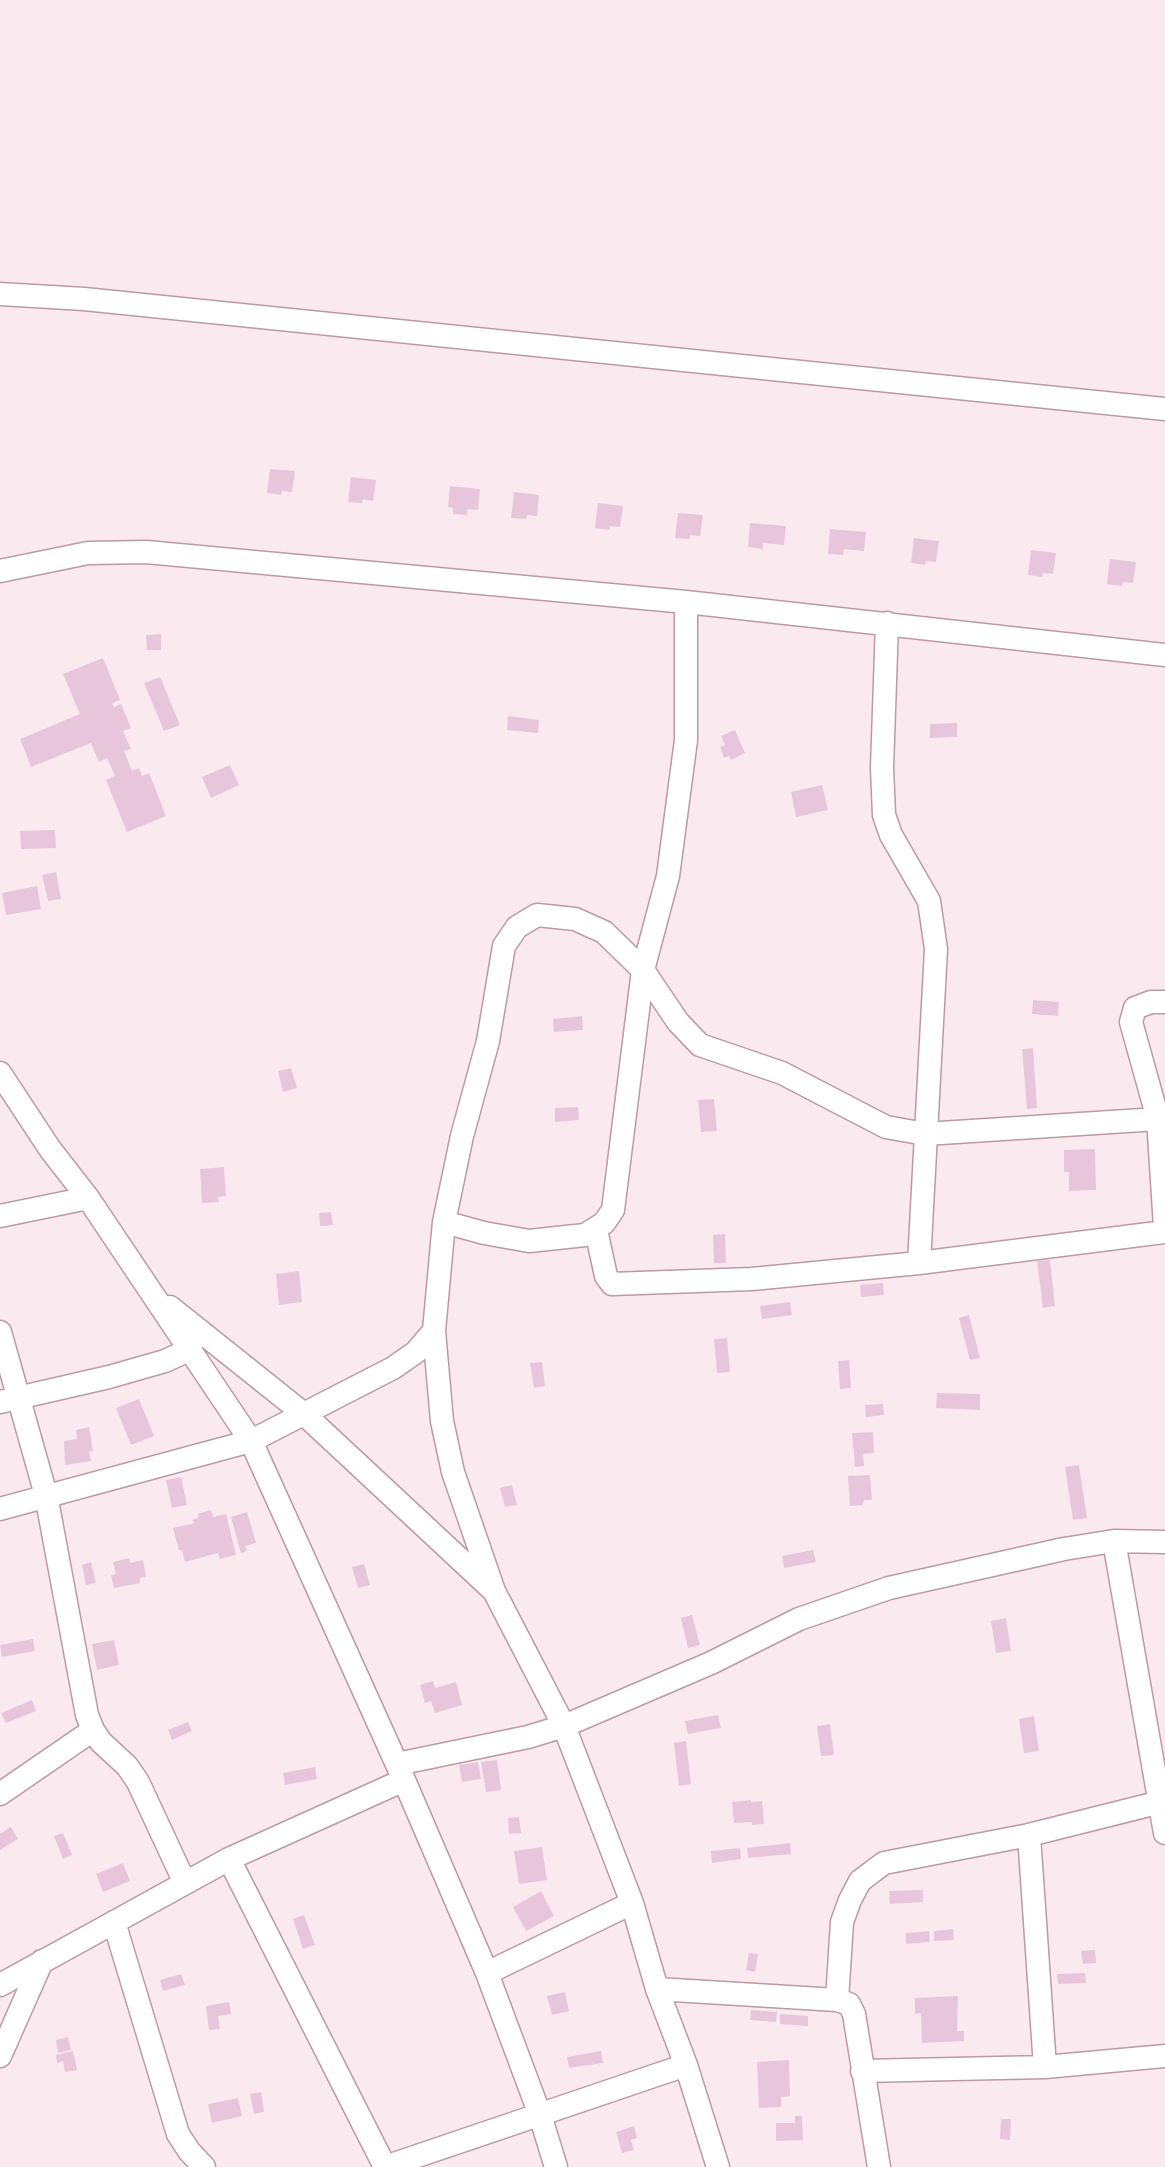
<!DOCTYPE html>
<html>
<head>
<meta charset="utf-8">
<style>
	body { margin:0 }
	canvas { display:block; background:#faeaef }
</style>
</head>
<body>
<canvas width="1165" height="2167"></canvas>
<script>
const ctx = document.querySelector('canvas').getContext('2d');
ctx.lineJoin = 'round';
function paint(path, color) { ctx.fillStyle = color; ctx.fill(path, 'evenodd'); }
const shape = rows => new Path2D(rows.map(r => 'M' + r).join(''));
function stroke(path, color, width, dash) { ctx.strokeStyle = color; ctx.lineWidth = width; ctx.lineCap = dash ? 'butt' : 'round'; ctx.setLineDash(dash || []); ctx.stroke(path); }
const building = shape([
	[270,469,295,471,292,492,282,491,281,495,267,493],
	[351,477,376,480,373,501,363,499,362,503,348,502],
	[450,486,480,489,478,510,468,509,467,515,453,514,453,508,448,507],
	[514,492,539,495,537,516,527,515,526,519,511,518],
	[598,503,623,506,620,527,610,526,610,530,595,528],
	[678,513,703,515,700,536,690,535,690,539,675,538],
	[750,523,786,526,784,545,763,543,763,549,748,547],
	[830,529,866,532,864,551,844,549,843,555,828,554],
	[914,538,939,541,936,562,926,561,925,565,911,563],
	[1031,550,1056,553,1053,574,1043,573,1042,577,1028,575],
	[1110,559,1136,562,1133,583,1123,582,1122,586,1107,584],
	[161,634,161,650,147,650,146,635],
	[103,658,120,700,112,703,114,707,121,704,131,728,123,731,131,749,124,751,132,771,139,768,142,776,149,773,166,816,127,832,106,780,115,776,107,758,99,762,91,743,31,767,20,739,80,714,63,674],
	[160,677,180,725,164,731,144,683],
	[508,716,539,720,538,733,507,730],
	[957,723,957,737,930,738,930,724],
	[735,730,745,753,731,760,729,756,724,758,720,747,725,745,721,736],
	[230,765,239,785,211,798,202,777],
	[822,785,828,810,796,817,791,792],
	[55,830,56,848,21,849,20,831],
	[56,872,61,899,48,901,42,875],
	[37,886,41,909,6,915,2,893],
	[1033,1000,1059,1002,1058,1016,1032,1014],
	[582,1016,583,1030,554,1032,553,1019],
	[1033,1048,1037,1108,1027,1109,1022,1049],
	[291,1068,297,1088,283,1092,278,1071],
	[714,1099,717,1131,701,1132,698,1100],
	[578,1107,579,1120,555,1122,555,1108],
	[1095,1149,1096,1190,1069,1191,1069,1172,1064,1172,1064,1150],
	[224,1167,226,1196,218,1197,219,1202,202,1203,200,1169],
	[331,1212,333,1225,320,1226,319,1213],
	[725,1234,726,1263,714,1263,713,1235],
	[1050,1260,1055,1306,1043,1308,1037,1261],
	[299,1271,302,1302,279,1305,276,1274],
	[883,1283,884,1295,861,1297,860,1285],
	[790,1302,792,1315,762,1319,760,1306],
	[969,1315,980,1358,970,1360,959,1318],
	[727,1338,730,1372,717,1373,714,1339],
	[849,1360,851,1388,840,1389,838,1361],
	[542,1362,545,1386,534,1388,530,1363],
	[937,1393,980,1394,980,1410,936,1408],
	[139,1399,154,1436,131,1445,116,1408],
	[883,1404,884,1415,866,1417,865,1405],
	[89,1427,93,1451,89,1452,91,1461,65,1465,64,1441,77,1439,76,1430],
	[873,1432,874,1453,863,1454,864,1466,855,1467,852,1433],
	[1079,1465,1087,1518,1073,1520,1065,1467],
	[870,1475,872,1500,864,1500,863,1505,850,1506,848,1476],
	[181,1477,187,1505,172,1508,166,1480],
	[512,1485,517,1505,505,1507,500,1488],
	[211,1510,213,1517,226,1514,236,1555,220,1559,218,1553,185,1562,182,1550,179,1550,173,1528,195,1523,192,1520,198,1518,198,1514],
	[247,1512,256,1543,245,1546,247,1551,241,1553,231,1517],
	[813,1550,816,1562,784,1568,782,1556],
	[129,1558,130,1563,143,1560,146,1577,140,1578,140,1583,114,1588,111,1575,116,1574,113,1562],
	[91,1562,96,1583,86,1585,82,1565],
	[364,1564,370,1585,358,1588,352,1567],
	[692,1615,700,1645,688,1648,681,1618],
	[1006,1618,1011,1651,996,1653,991,1621],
	[33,1639,35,1651,2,1657,0,1645],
	[114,1640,119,1665,97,1670,92,1644],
	[433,1681,435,1688,456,1682,462,1705,435,1713,431,1701,425,1703,420,1685],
	[32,1700,36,1711,6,1723,1,1713],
	[718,1715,721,1728,688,1734,685,1721],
	[1034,1716,1039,1751,1024,1753,1019,1719],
	[188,1722,192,1731,172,1740,168,1730],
	[830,1724,834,1755,821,1756,817,1726],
	[686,1741,691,1784,679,1786,674,1743],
	[497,1760,501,1790,486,1792,481,1762],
	[478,1762,481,1779,462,1782,459,1765],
	[315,1767,317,1779,285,1785,283,1773],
	[751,1800,751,1802,762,1801,764,1824,752,1825,752,1822,734,1823,732,1802],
	[519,1817,521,1833,509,1834,508,1818],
	[11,1827,18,1839,0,1850,0,1834],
	[63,1833,72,1855,63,1859,54,1836],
	[790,1843,791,1854,748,1858,747,1848],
	[542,1847,547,1880,519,1884,514,1851],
	[740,1848,741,1859,712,1863,711,1851],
	[123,1863,130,1881,103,1892,96,1874],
	[923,1890,923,1902,890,1904,889,1891],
	[541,1891,554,1916,526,1931,513,1907],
	[304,1915,315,1945,303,1949,293,1919],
	[953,1929,954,1940,934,1941,934,1931],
	[929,1931,930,1942,906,1944,906,1933],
	[1095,1950,1096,1963,1083,1964,1081,1951],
	[749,1953,758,1954,755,1972,746,1970],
	[1085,1973,1086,1983,1058,1984,1057,1974],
	[181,1974,185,1985,163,1991,160,1980],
	[565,1992,569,2011,552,2015,547,1996],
	[958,1996,957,2031,964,2031,964,2041,922,2043,921,2013,915,2014,915,1998],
	[229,2002,231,2014,218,2016,220,2029,209,2030,206,2006],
	[751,2010,777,2012,776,2022,750,2020],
	[780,2014,808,2016,808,2026,780,2024],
	[68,2037,71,2050,58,2053,56,2040],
	[73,2051,77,2070,65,2072,63,2061,57,2063,56,2055],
	[601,2051,603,2063,569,2068,567,2057],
	[789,2060,790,2096,781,2097,781,2107,759,2108,757,2062],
	[261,2092,264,2112,254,2114,250,2094],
	[238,2098,242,2116,212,2123,208,2104],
	[795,2116,802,2116,803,2140,776,2141,776,2123,795,2123],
	[1001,2119,1011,2119,1010,2140,1000,2139],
	[634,2126,637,2138,631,2140,634,2150,622,2153,616,2132]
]);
const minor = shape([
	[0,294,84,299,1165,409],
	[0,571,88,553,146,552,686,602,1165,655],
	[887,623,882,768,884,815,891,835,929,901,936,949,919,1263],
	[1165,1002,1151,1002,1135,1008,1131,1022,1158,1119,1165,1227],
	[0,1073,50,1149,88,1198,251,1441,404,1780,487,1973,540,2115,556,2167],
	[0,1216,88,1198],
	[444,1222,484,1233,529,1241,585,1235,604,1223,613,1210,643,970,668,876,686,740,686,602],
	[596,1230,606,1276,612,1284,752,1279,919,1263,1165,1232],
	[170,1307,304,1414,494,1591,564,1726,632,1903,657,1989,686,2065,718,2167],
	[0,1332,46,1495,87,1715,93,1730,101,1742,127,1766,138,1782,185,1883],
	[0,1402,109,1377,165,1361,191,1349],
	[0,1509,251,1441,393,1368,416,1352,434,1331],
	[1114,1541,1165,1833],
	[494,1591,453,1472,442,1421,434,1331,444,1222,462,1136,488,1041,504,946,517,927,537,915,575,919,604,932,643,970,678,1022,700,1045,782,1073,886,1127,925,1134,1158,1119],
	[397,1764,528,1737,564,1726,711,1663,799,1619,889,1588,1064,1549,1114,1541,1165,1542],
	[0,1794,93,1730],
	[1029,1835,1045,2067],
	[229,1859,385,2167],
	[114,1922,178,2134,189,2151,204,2167],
	[487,1973,632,1903],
	[0,1985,229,1859,404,1780],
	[657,1989,837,2000,849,2004,854,2014,879,2167],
	[837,2000,842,1922,850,1900,860,1881,884,1863,1029,1835,1165,1801],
	[0,2056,42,1961],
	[862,2071,1045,2067,1165,2056],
	[385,2167,686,2065]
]);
paint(building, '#e7c6dc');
stroke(minor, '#bd99a5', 25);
stroke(minor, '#fff', 22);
</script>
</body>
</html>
